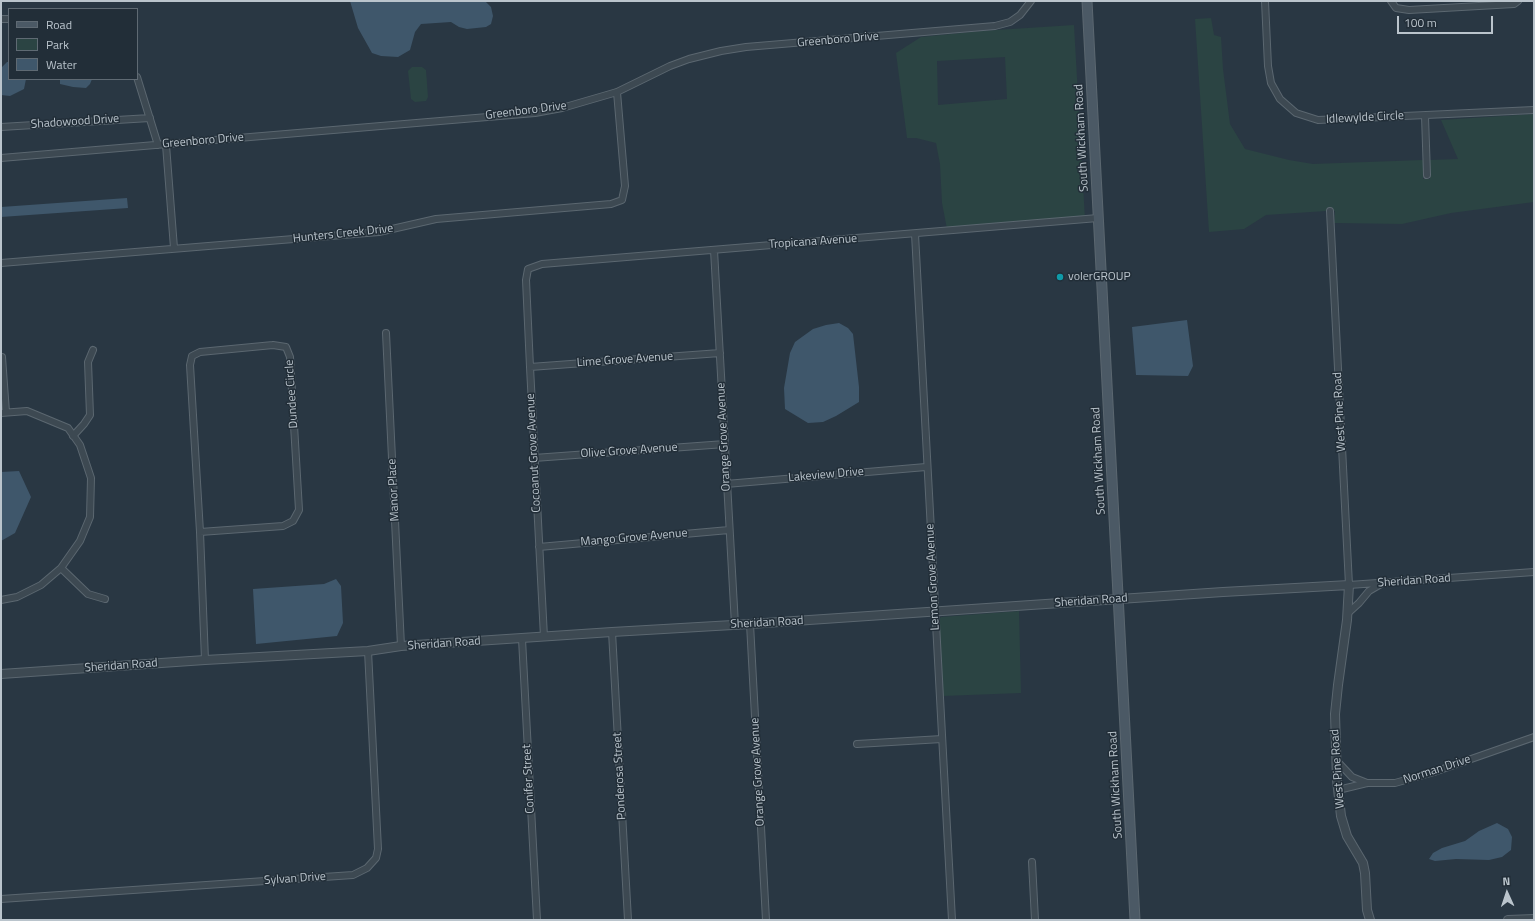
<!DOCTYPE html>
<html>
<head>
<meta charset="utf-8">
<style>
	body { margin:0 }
	#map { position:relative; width:1535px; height:921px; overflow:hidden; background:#293743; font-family:"Titillium Web",sans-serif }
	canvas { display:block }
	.frame { position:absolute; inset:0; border:2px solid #bac4cc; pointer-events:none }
	.legend { position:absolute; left:8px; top:8px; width:130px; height:72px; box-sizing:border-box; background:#222e38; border:1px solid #5f6a73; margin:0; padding:5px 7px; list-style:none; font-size:12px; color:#bac4cc }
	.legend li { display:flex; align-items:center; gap:8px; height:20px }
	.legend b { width:20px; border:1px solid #5f6a73 }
	.north { position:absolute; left:1487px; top:873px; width:40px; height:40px; -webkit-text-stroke:3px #222e38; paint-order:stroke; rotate:357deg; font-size:11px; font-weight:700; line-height:16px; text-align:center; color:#bac4cc }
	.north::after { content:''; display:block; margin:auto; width:14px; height:18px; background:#bac4cc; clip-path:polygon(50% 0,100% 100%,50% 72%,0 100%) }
	.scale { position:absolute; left:1397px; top:16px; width:96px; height:18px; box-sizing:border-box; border:2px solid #bac4cc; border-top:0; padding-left:5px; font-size:12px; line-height:14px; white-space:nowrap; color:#bac4cc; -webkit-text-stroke:3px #222e38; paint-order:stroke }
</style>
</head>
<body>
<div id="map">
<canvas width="1535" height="921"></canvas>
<div class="frame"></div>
<ul class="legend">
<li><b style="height:5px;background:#4b5965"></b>Road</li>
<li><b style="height:11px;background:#2b4443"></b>Park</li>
<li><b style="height:11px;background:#3f576b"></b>Water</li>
</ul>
<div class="north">N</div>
<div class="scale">100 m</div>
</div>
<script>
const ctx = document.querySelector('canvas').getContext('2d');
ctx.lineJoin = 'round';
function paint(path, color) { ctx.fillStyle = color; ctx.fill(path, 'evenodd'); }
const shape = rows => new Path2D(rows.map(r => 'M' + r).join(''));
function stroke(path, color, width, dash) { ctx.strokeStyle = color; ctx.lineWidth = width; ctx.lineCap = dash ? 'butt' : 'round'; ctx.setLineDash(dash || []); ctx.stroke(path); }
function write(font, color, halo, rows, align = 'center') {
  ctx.font = font + ' "Titillium Web",sans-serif'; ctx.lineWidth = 3; ctx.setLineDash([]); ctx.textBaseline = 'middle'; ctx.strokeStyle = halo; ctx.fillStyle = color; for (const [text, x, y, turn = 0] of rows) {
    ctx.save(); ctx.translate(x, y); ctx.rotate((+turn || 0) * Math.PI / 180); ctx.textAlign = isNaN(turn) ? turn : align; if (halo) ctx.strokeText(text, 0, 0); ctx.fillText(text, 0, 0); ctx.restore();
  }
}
const green = shape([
	[1211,18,1214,35,1221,37,1223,69,1230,124,1245,149,1289,160,1313,164,1423,160,1423,179,1430,179,1430,160,1458,159,1441,120,1534,114,1534,202,1451,213,1402,224,1334,223,1335,211,1333,211,1333,208,1327,208,1326,211,1266,215,1244,229,1209,232,1195,19],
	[1074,25,1085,220,947,229,942,203,940,164,936,143,916,138,907,138,896,53,921,37,981,31],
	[1005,57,1007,99,938,105,937,61],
	[412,67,422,67,426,70,428,97,426,101,415,102,411,99,408,71],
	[1019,611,1021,693,943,696,938,621,941,617]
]);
const water = shape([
	[350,1,485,1,491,7,493,16,491,24,486,27,467,29,459,27,451,22,421,24,415,32,410,50,398,57,381,56,372,53,358,28],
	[7,62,9,62,9,79,26,79,24,89,10,96,1,95,1,68],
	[60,79,92,79,90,84,86,88,73,87,60,84],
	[127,198,128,208,1,217,1,207],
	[1187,320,1193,366,1188,376,1136,375,1132,327],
	[839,323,848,328,853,334,859,387,859,402,836,416,823,422,808,423,785,409,784,388,790,353,795,342,813,329,826,325],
	[19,471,31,497,15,533,1,541,1,472],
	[336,579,341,586,343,623,337,636,256,644,253,589,324,584],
	[1497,823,1508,829,1512,837,1511,850,1502,857,1489,860,1456,859,1435,861,1429,859,1433,853,1442,848,1465,841,1479,831]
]);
const minor = shape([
	[1265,1,1268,66,1271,83,1280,99,1296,113,1318,120,1534,110],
	[1391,1,1396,8,1409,10,1514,4,1518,1],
	[1,19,9,19],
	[137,77,158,145],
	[1425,116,1427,175],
	[1,127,150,118],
	[166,145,174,248],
	[1,158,535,113,562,108,617,92,670,66,689,59,721,51,746,47,995,26,1010,22,1020,15,1031,1],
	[1330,211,1349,585,1534,572],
	[915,234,952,920],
	[714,250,735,625],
	[1,263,379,232,436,219,611,204,622,200,625,186,617,92],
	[386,333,401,646],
	[273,345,286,347,290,357,299,510,293,521,283,526,200,532,190,365,192,356,200,352,273,345],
	[2,357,6,412],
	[530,367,720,353],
	[1,413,27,411,68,428,80,445,91,478,90,517,80,541,61,568,41,585,17,597,1,600],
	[73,436,84,424,90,415,88,362,93,350],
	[534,458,725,444],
	[726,484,926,467],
	[200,532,205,660],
	[539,547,729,530],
	[61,568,88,594,105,599],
	[1348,613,1359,603,1369,591,1381,584],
	[750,624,766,920],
	[612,632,628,920],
	[544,637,530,367,526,280,528,269,542,264,1098,218],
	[522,639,537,920],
	[857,744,942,739],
	[1337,761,1352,777,1367,783],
	[1338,790,1367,783,1395,783,1434,772,1534,737],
	[1032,862,1035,920],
	[1,899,353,875,367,868,376,858,378,849,368,651]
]);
const tertiary = shape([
	[1,674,205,660,368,651,401,646,612,632,750,624,1223,592,1349,585,1347,620,1338,685,1335,714,1337,780,1341,816,1347,836,1363,863,1365,873,1367,910,1370,920],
	[1508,920,1534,919]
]);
const secondary = shape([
	[1087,1,1135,920]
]);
const markers = [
	[1060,277,4,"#0f9aa8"]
];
const streetNames = [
	["Greenboro Drive",838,40,-5],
	["Greenboro Drive",526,111,-7],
	["Idlewylde Circle",1365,118,-3],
	["Shadowood Drive",75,122,-4],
	["South Wickham Road",1082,138,-93],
	["Greenboro Drive",203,141,-5],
	["Hunters Creek Drive",343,234,-6],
	["Tropicana Avenue",813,242,-4],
	["Lime Grove Avenue",625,360,-4],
	["Dundee Circle",292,394,-94],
	["West Pine Road",1340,412,-93],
	["Orange Grove Avenue",724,437,-93],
	["Olive Grove Avenue",629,451,-4],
	["Cocoanut Grove Avenue",534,453,-93],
	["South Wickham Road",1099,461,-93],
	["Lakeview Drive",826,475,-5],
	["Manor Place",394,490,-93],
	["Mango Grove Avenue",634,538,-5],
	["Lemon Grove Avenue",933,577,-93],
	["Sheridan Road",1414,581,-4],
	["Sheridan Road",1091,601,-4],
	["Sheridan Road",767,623,-3],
	["Sheridan Road",444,644,-4],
	["Sheridan Road",121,666,-4],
	["West Pine Road",1338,769,-94],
	["Norman Drive",1437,770,-18],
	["Orange Grove Avenue",758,772,-93],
	["Ponderosa Street",620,776,-93],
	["Conifer Street",529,779,-93],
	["South Wickham Road",1116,785,-93],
	["Sylvan Drive",295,879,-4]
];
const poiNames = [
	["volerGROUP",1068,277]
];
paint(green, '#2b4443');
paint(water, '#3f576b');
stroke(minor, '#5b6770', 8);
stroke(tertiary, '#5b6770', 10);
stroke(secondary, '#5b6770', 11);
stroke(minor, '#3d4952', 6);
stroke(tertiary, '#3d4952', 8);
stroke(secondary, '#4b5965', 9);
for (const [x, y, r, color] of markers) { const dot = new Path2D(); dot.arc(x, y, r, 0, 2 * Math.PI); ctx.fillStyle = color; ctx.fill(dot); stroke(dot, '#222e38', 1.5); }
write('12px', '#bac4cc', '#222e38', streetNames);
write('12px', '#bac4cc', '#222e38', poiNames, 'left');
</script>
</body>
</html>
